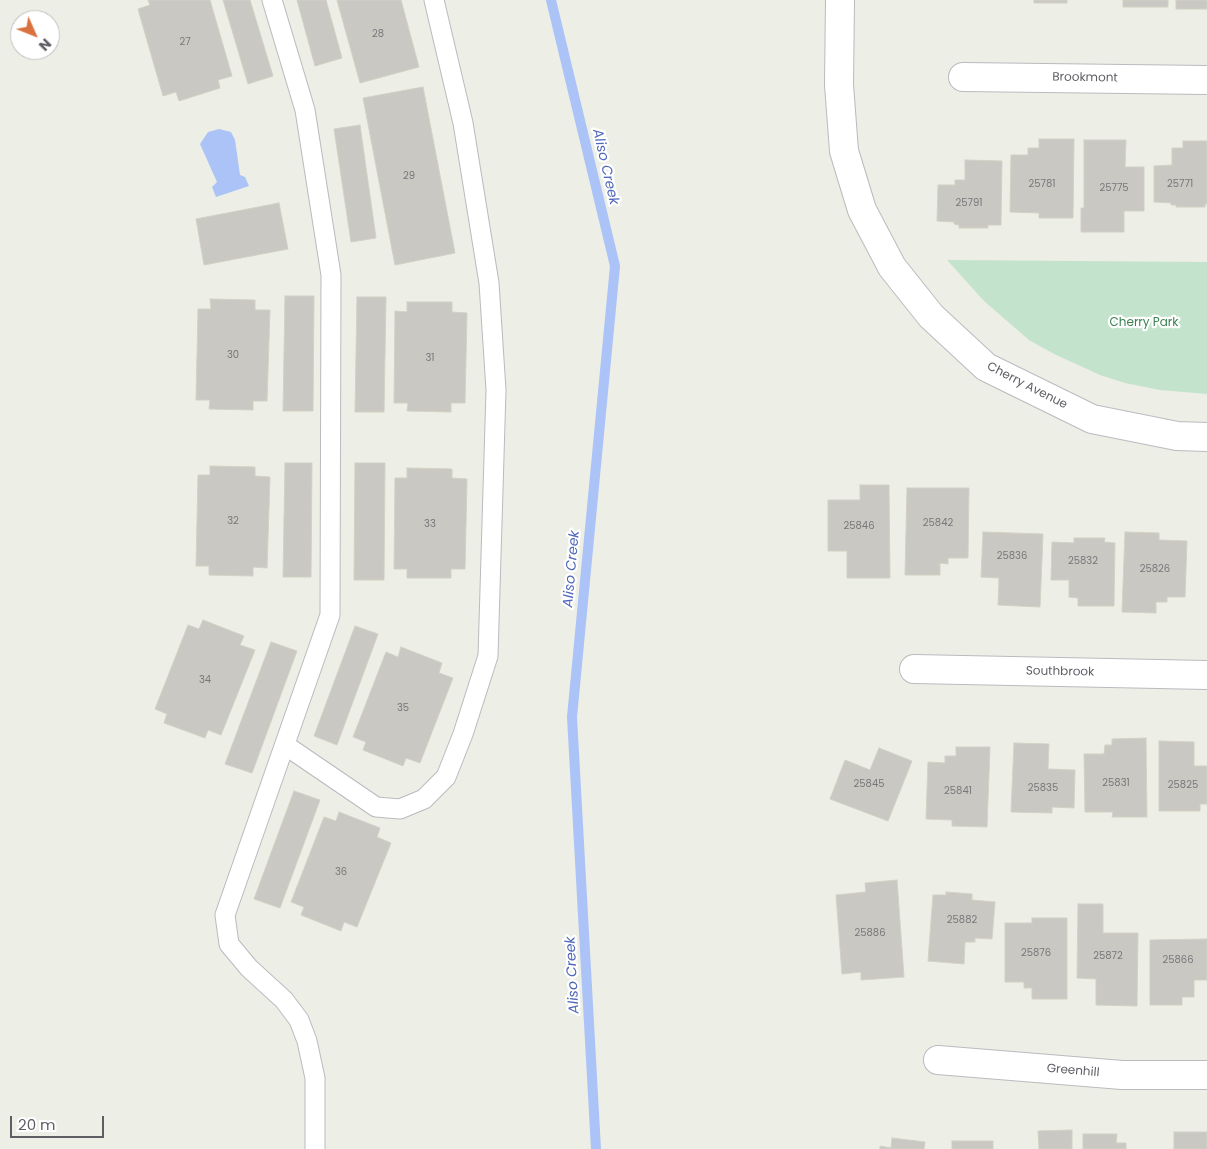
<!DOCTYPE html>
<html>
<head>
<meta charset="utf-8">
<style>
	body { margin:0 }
	#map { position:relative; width:1207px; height:1149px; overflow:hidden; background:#edeee5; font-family:Poppins,sans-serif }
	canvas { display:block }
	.north { position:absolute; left:10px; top:10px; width:50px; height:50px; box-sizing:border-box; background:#fff; border:1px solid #bebfc1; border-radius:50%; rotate:134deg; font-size:14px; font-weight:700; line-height:20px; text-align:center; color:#5d5e64 }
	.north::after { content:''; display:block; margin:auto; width:18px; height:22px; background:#da723f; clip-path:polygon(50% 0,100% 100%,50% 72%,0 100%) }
	.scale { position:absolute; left:10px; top:1116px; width:94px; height:22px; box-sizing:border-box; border:2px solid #5d5e64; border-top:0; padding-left:6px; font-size:15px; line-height:18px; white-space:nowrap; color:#5d5e64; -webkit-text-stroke:4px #fff; paint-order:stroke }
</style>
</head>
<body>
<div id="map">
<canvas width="1207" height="1149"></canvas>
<div class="north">N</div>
<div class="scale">20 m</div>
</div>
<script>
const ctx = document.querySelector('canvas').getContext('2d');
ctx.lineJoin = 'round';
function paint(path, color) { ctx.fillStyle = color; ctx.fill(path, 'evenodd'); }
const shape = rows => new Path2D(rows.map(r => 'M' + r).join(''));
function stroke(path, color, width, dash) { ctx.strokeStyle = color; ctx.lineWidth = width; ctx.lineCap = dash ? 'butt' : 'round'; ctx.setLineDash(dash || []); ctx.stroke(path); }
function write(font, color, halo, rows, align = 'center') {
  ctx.font = font + ' Poppins,sans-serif'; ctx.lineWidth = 4.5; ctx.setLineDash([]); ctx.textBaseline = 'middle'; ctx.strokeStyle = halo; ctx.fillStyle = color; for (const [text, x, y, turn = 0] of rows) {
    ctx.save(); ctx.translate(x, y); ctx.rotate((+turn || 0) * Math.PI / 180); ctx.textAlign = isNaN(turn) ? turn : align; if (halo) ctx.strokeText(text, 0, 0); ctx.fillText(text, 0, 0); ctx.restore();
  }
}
const green = shape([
	[947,260,1207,262,1207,394,1160,390,1125,383,1100,375,1054,354,1029,340,984,301]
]);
const water = shape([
	[219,129,231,132,235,140,240,175,245,177,249,186,216,197,212,187,217,182,200,144,208,132]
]);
const stream = shape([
	[551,0,615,266,572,717,596,1149]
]);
const building = shape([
	[148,0,210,0,232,76,218,80,220,88,179,101,176,92,163,96,138,9,150,5,148,0],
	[223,0,250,0,273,76,248,84,223,0],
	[297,0,326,0,342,58,315,66,297,0],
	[337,0,401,0,419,67,360,83,337,0],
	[1034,0,1067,0,1067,3,1034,3,1034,0],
	[1123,0,1168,0,1168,7,1123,7,1123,0],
	[1176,0,1207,0,1207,9,1176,9,1176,0],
	[423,87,455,253,395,265,363,98,423,87],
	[360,125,376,238,351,242,334,129,360,125],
	[1039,139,1074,139,1073,218,1039,218,1039,213,1010,212,1011,155,1028,155,1028,148,1039,148,1039,139],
	[1084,140,1126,140,1125,167,1144,167,1144,211,1124,211,1124,232,1081,232,1081,208,1084,208,1084,140],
	[1183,141,1207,141,1207,204,1205,204,1205,207,1176,207,1176,205,1171,205,1171,203,1154,202,1154,166,1172,165,1172,148,1183,148,1183,141],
	[965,160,1002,161,1001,225,988,225,988,228,959,228,959,225,954,224,954,222,937,221,938,185,955,185,955,180,965,180,965,160],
	[279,203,288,249,204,265,196,219,279,203],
	[285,296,314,296,313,411,283,411,285,296],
	[357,297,386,297,384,412,355,412,357,297],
	[210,299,255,300,255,310,270,310,267,401,253,401,253,410,209,409,210,400,196,400,198,309,211,309,210,299],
	[407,302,452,302,452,312,467,313,465,403,451,403,451,412,407,411,408,403,394,403,395,311,407,312,407,302],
	[285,463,312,463,311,577,283,577,285,463],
	[355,463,385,463,384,580,354,580,355,463],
	[210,466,255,467,255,476,270,477,267,568,253,567,253,576,209,575,209,566,196,566,198,475,210,475,210,466],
	[407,468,452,469,452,478,467,479,465,569,451,569,451,578,407,578,407,569,394,569,395,478,407,478,407,468],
	[860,485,889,485,890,578,847,578,847,551,828,551,828,500,860,500,860,485],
	[907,488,969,488,968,558,948,558,948,564,940,563,940,575,905,575,907,488],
	[983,532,1043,534,1040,607,998,605,999,578,981,577,983,532],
	[1125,532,1159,533,1159,540,1187,541,1185,597,1167,597,1167,602,1156,602,1156,613,1122,612,1125,532],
	[1074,538,1105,538,1104,542,1115,543,1114,606,1078,606,1078,598,1069,597,1069,580,1051,580,1052,542,1074,543,1074,538],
	[203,620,244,636,240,645,255,650,221,735,208,730,205,738,164,723,167,714,155,709,188,625,199,629,203,620],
	[355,626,378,634,337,745,314,736,355,626],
	[271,642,297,651,252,773,225,764,271,642],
	[401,647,442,663,439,673,453,678,420,763,406,758,403,766,363,750,366,742,353,737,386,652,398,657,401,647],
	[1146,738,1147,817,1112,817,1113,812,1085,812,1084,754,1104,754,1105,745,1112,745,1112,739,1146,738],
	[1159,741,1194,742,1194,766,1207,766,1207,804,1200,804,1200,811,1159,811,1159,741],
	[1014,743,1049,744,1048,769,1075,770,1074,808,1052,807,1052,813,1011,812,1014,743],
	[956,747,990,747,987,827,952,826,952,820,926,819,928,762,945,763,945,756,956,756,956,747],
	[879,748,912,761,888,821,830,799,845,760,870,770,879,748],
	[294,791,320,800,280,908,254,899,294,791],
	[339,812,380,828,377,837,391,843,357,927,344,922,341,931,301,915,304,907,291,902,324,817,336,821,339,812],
	[897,880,904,977,861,980,861,972,842,974,836,895,866,892,865,883,897,880],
	[946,892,972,894,972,900,995,902,992,939,975,938,975,942,965,942,964,964,928,961,933,895,946,895,946,892],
	[1078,904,1103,904,1103,933,1138,933,1137,1006,1096,1005,1096,979,1077,978,1078,904],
	[1032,918,1067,918,1067,999,1032,999,1032,988,1024,988,1024,982,1005,982,1005,923,1032,923,1032,918],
	[1207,939,1207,980,1194,980,1194,997,1182,997,1182,1005,1150,1005,1150,940,1207,939],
	[1072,1130,1072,1149,1039,1149,1038,1131,1072,1130],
	[1174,1132,1207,1132,1207,1149,1174,1149,1174,1132],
	[1083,1134,1117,1134,1116,1143,1126,1143,1126,1149,1083,1149,1083,1134],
	[892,1138,925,1142,924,1149,880,1149,880,1146,891,1148,892,1138],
	[952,1141,993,1141,993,1149,952,1149,952,1141]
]);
const lane = shape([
	[272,0,305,110,331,275,330,615,225,915,229,944,249,968,284,1000,299,1020,307,1041,315,1078,315,1149],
	[285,745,376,807,400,809,424,799,446,777,463,734,488,656,496,390,489,283,463,123,434,0]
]);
const street = shape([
	[840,0,839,85,844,151,862,210,892,267,931,316,986,367,1092,419,1177,436,1207,437],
	[963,77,1207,80],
	[914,669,1207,675],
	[938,1060,1122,1075,1207,1075]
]);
const numberNames = [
	["28",378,34],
	["27",185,42],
	["29",409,176],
	["25781",1042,184],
	["25771",1180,184],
	["25775",1114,188],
	["25791",969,203],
	["30",233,355],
	["31",430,358],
	["32",233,521],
	["25842",938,523],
	["33",430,524],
	["25846",859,526],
	["25836",1012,556],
	["25832",1083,561],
	["25826",1155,569],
	["34",205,680],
	["35",403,708],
	["25831",1116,783],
	["25845",869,784],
	["25825",1183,785],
	["25835",1043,788],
	["25841",958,791],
	["36",341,872],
	["25882",962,920],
	["25886",870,933],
	["25876",1036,953],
	["25872",1108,956],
	["25866",1178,960]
];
const streetNames = [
	["Brookmont",1085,78,1],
	["Cherry Avenue",1027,386,27],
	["Southbrook",1060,672,1],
	["Greenhill",1073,1071,5]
];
const parkNames = [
	["Cherry Park",1144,323]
];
const waterNames = [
	["Aliso Creek",605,167,77],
	["Aliso Creek",572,569,-85],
	["Aliso Creek",573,975,-93]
];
paint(green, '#c4e3cc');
paint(water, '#abc3f7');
stroke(stream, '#abc3f7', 10);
paint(building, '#c9c8c2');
stroke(building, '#d2d1c4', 1);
stroke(lane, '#babbc0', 21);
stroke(street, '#babbc0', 30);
stroke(lane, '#fff', 19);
stroke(street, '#fff', 28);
write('10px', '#78787c', null, numberNames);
write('12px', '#5d5e64', '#fff', streetNames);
write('12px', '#3d8352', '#fff', parkNames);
write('italic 14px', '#5068b9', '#fff', waterNames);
</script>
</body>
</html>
